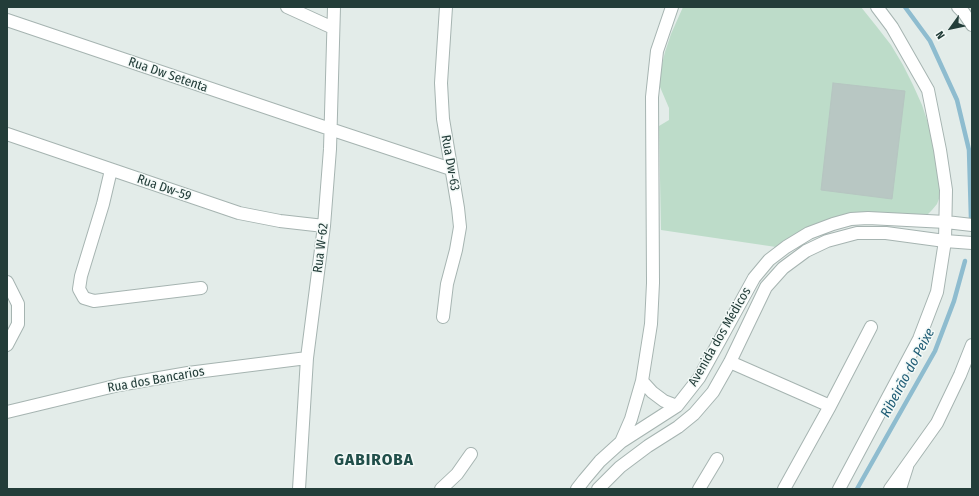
<!DOCTYPE html>
<html>
<head>
<meta charset="utf-8">
<style>
	body { margin:0 }
	#map { position:relative; width:979px; height:496px; overflow:hidden; background:#e3ece9; font-family:"Fira Sans Condensed",sans-serif }
	canvas { display:block }
	.frame { position:absolute; inset:0; border:8px solid #233d39; pointer-events:none }
	.north { position:absolute; left:931px; top:8px; width:40px; height:40px; -webkit-text-stroke:3px #f3f9f7; paint-order:stroke; rotate:237deg; font-size:11px; font-weight:700; line-height:16px; text-align:center; color:#233d39 }
	.north::after { content:''; display:block; margin:auto; width:14px; height:18px; background:#233d39; clip-path:polygon(50% 0,100% 100%,50% 72%,0 100%) }
</style>
</head>
<body>
<div id="map">
<canvas width="979" height="496"></canvas>
<div class="frame"></div>
<div class="north">N</div>
</div>
<script>
const ctx = document.querySelector('canvas').getContext('2d');
ctx.lineJoin = 'round';
function paint(path, color) { ctx.fillStyle = color; ctx.fill(path, 'evenodd'); }
const shape = rows => new Path2D(rows.map(r => 'M' + r).join(''));
function stroke(path, color, width, dash) { ctx.strokeStyle = color; ctx.lineWidth = width; ctx.lineCap = dash ? 'butt' : 'round'; ctx.setLineDash(dash || []); ctx.stroke(path); }
function write(font, color, halo, rows, align = 'center') {
  ctx.font = font + ' "Fira Sans Condensed",sans-serif'; ctx.lineWidth = 3; ctx.setLineDash([]); ctx.textBaseline = 'middle'; ctx.strokeStyle = halo; ctx.fillStyle = color; for (const [text, x, y, turn = 0] of rows) {
    ctx.save(); ctx.translate(x, y); ctx.rotate((+turn || 0) * Math.PI / 180); ctx.textAlign = isNaN(turn) ? turn : align; if (halo) ctx.strokeText(text, 0, 0); ctx.fillText(text, 0, 0); ctx.restore();
  }
}
const green = shape([
	[683,7,861,7,877,27,891,45,903,65,913,85,922,105,930,129,941,187,940,196,937,204,932,210,927,215,809,228,792,236,776,247,661,230,659,126,669,120,669,108,660,87,659,76,665,52,671,34]
]);
const stream = shape([
	[905,7,930,41,957,100,969,150,971,218],
	[857,489,935,351,954,301,965,261]
]);
const building = shape([
	[833,83,905,91,892,199,821,190,833,83]
]);
const minor = shape([
	[287,7,333,28],
	[7,20,330,129,451,169],
	[7,134,239,213,280,221,324,226],
	[111,170,103,204,81,276,79,289,84,298,94,301,201,288],
	[7,282,18,304,18,324,7,345],
	[443,317,447,284,456,250,460,227,458,208,443,119,441,83,446,7],
	[730,362,830,406],
	[642,381,652,392,664,401,677,406],
	[7,412,119,385,188,373,307,358],
	[621,442,631,419,642,381,651,324,653,283,652,97,657,51,672,7],
	[299,489,307,358,324,226,330,149,334,7],
	[441,489,457,474,471,454],
	[577,489,584,480,600,461,621,442,677,406,699,378,720,340,754,278,769,260,786,247,809,233,833,224,851,219,868,218,946,222],
	[598,489,620,467,648,446,678,427,694,414,713,392,730,362,766,287,783,268,806,251,827,241,857,233,886,233,945,241],
	[699,489,717,459],
	[784,489,830,406,871,327],
	[900,489,907,467]
]);
const tertiary = shape([
	[958,7,964,13,972,25],
	[946,222,972,225],
	[945,241,972,243],
	[839,489,919,339,937,292,945,241,946,190,940,150,928,90,892,27,877,7],
	[890,489,937,423,960,375,972,345]
]);
const streetNames = [
	["Rua Dw Setenta",168,75,19],
	["Rua Dw-63",450,163,80],
	["Rua Dw-59",164,188,19],
	["Rua W-62",321,248,-83],
	["Avenida dos Médicos",720,337,-60],
	["Rua dos Bancarios",156,380,-10]
];
const waterNames = [
	["Ribeirão do Peixe",908,373,-62]
];
const districtNames = [
	["GABIROBA",374,460]
];
paint(green, '#bddcc9');
stroke(stream, '#8ebccf', 4.5);
paint(building, '#b8c7c3');
stroke(building, '#b6c6c1', 1);
stroke(minor, '#a6b4b1', 14);
stroke(tertiary, '#a6b4b1', 14);
stroke(minor, '#fff', 12);
stroke(tertiary, '#fff', 12);
write('13px', '#233d39', '#f3f9f7', streetNames);
write('italic 14px', '#205d76', '#f3f9f7', waterNames);
ctx.letterSpacing = '1px';
write('bold 17px', '#204e49', '#f3f9f7', districtNames);
ctx.letterSpacing = '0px';
</script>
</body>
</html>
